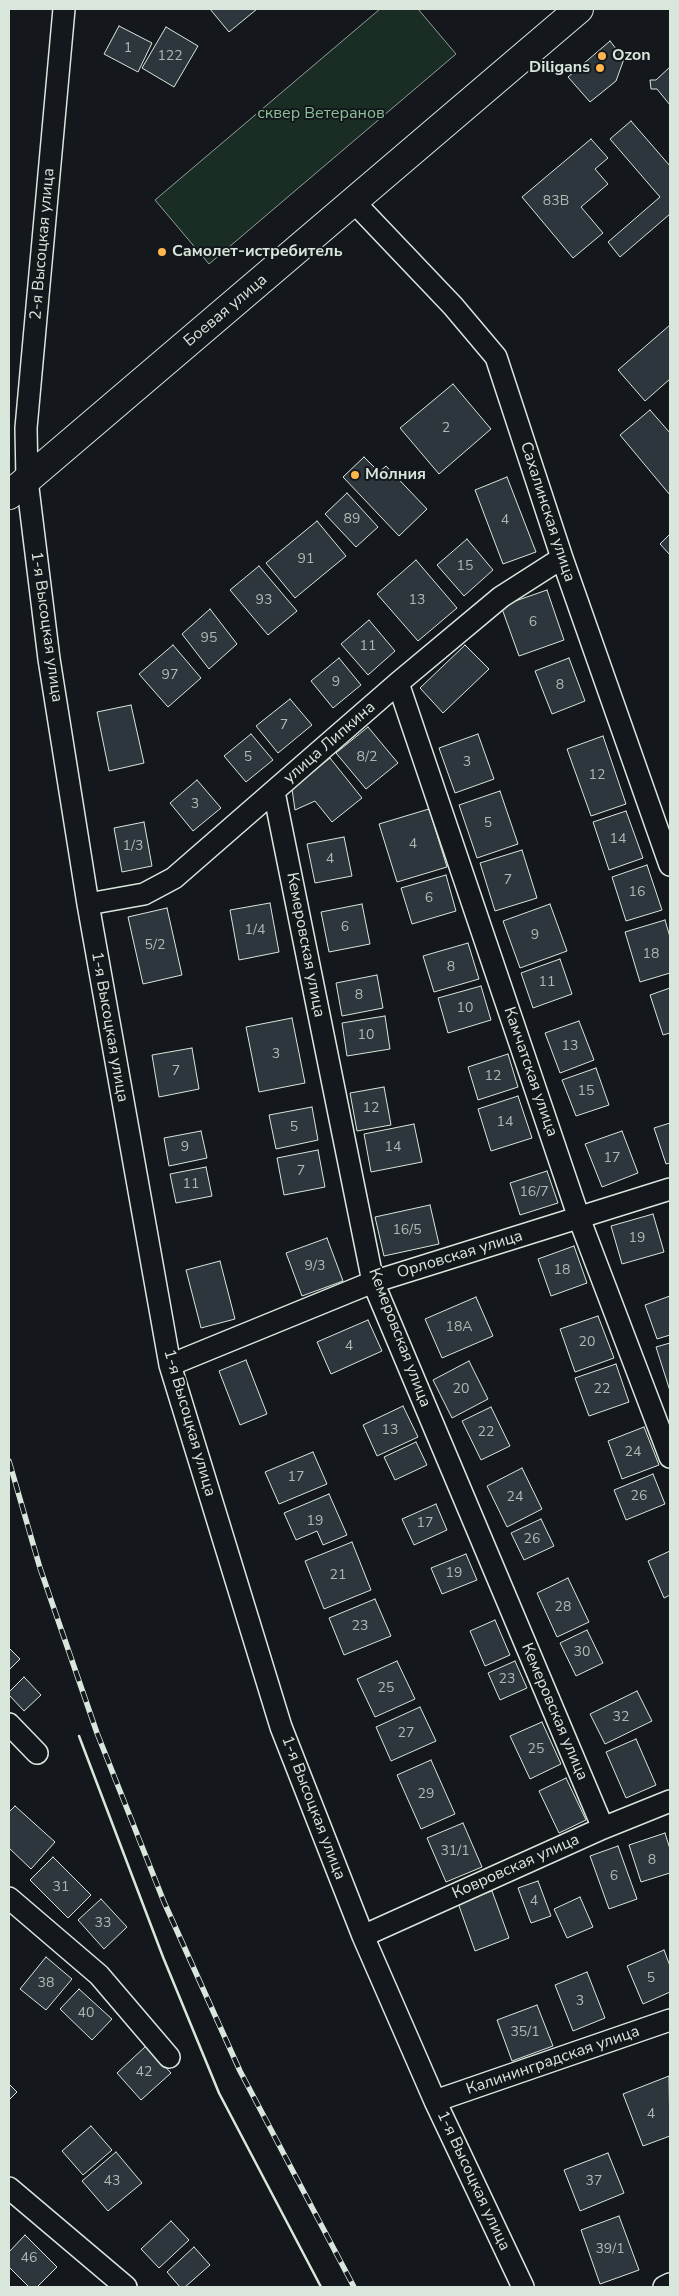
<!DOCTYPE html>
<html>
<head>
<meta charset="utf-8">
<style>
	body { margin:0 }
	#map { position:relative; width:679px; height:2296px; overflow:hidden; background:#14181c; font-family:"Nunito Sans",sans-serif }
	canvas { display:block }
	.frame { position:absolute; inset:0; border:10px solid #d8e6dc; pointer-events:none }
</style>
</head>
<body>
<div id="map">
<canvas width="679" height="2296"></canvas>
<div class="frame"></div>
</div>
<script>
const ctx = document.querySelector('canvas').getContext('2d');
ctx.lineJoin = 'round';
function paint(path, color) { ctx.fillStyle = color; ctx.fill(path, 'evenodd'); }
const shape = rows => new Path2D(rows.map(r => 'M' + r).join(''));
function stroke(path, color, width, dash) { ctx.strokeStyle = color; ctx.lineWidth = width; ctx.lineCap = dash ? 'butt' : 'round'; ctx.setLineDash(dash || []); ctx.stroke(path); }
function write(font, color, halo, rows, align = 'center') {
  ctx.font = font + ' "Nunito Sans",sans-serif'; ctx.lineWidth = 4; ctx.setLineDash([]); ctx.textBaseline = 'middle'; ctx.strokeStyle = halo; ctx.fillStyle = color; for (const [text, x, y, turn = 0] of rows) {
    ctx.save(); ctx.translate(x, y); ctx.rotate((+turn || 0) * Math.PI / 180); ctx.textAlign = isNaN(turn) ? turn : align; if (halo) ctx.strokeText(text, 0, 0); ctx.fillText(text, 0, 0); ctx.restore();
  }
}
const green = shape([
	[380,9,418,9,456,54,209,264,155,200,380,9]
]);
const building = shape([
	[210,9,257,9,229,32,210,9],
	[119,26,152,43,138,72,104,54,119,26],
	[166,27,198,46,174,87,142,68,166,27],
	[610,41,624,59,616,81,590,102,568,77,610,41],
	[670,67,670,105,657,89,651,89,650,80,656,80,670,67],
	[631,121,670,166,670,214,620,257,608,242,660,197,610,139,631,121],
	[591,139,608,158,595,169,608,184,581,207,603,233,573,258,522,197,591,139],
	[670,325,670,379,645,401,618,370,670,325],
	[453,384,491,429,439,474,400,428,453,384],
	[650,410,670,433,670,495,620,435,650,410],
	[364,457,379,472,386,466,427,509,399,536,343,477,364,457],
	[507,477,536,552,503,564,475,490,507,477],
	[347,493,378,527,356,547,325,514,347,493],
	[317,521,346,556,295,598,266,563,317,521],
	[670,534,670,555,660,544,670,534],
	[467,539,493,570,464,596,437,565,467,539],
	[416,560,457,608,418,641,377,594,416,560],
	[259,566,297,611,268,635,230,590,259,566],
	[547,590,564,640,519,656,501,606,547,590],
	[210,609,237,644,209,669,182,634,210,609],
	[369,620,395,651,368,675,341,644,369,620],
	[173,645,201,678,168,707,139,674,173,645],
	[465,645,489,669,443,713,420,688,465,645],
	[339,658,361,685,333,708,311,681,339,658],
	[569,658,585,701,552,714,535,671,569,658],
	[290,699,312,725,278,753,256,726,290,699],
	[131,705,144,763,109,771,97,712,131,705],
	[368,727,398,763,366,789,336,753,368,727],
	[251,734,273,760,246,782,224,756,251,734],
	[478,734,494,779,455,793,439,748,478,734],
	[603,736,626,804,591,816,567,749,603,736],
	[330,758,362,798,332,822,315,801,295,810,292,789,330,758],
	[197,780,221,808,193,831,170,803,197,780],
	[500,791,518,844,477,858,459,805,500,791],
	[429,809,447,867,397,882,379,824,429,809],
	[626,811,643,858,609,870,593,822,626,811],
	[144,822,152,866,122,872,114,828,144,822],
	[344,837,352,876,315,883,307,844,344,837],
	[522,850,537,898,495,911,480,863,522,850],
	[647,865,662,910,626,921,612,877,647,865],
	[446,875,456,911,412,924,401,888,446,875],
	[270,903,279,952,239,960,230,910,270,903],
	[362,904,370,944,329,952,321,912,362,904],
	[550,904,567,951,520,968,503,921,550,904],
	[167,908,182,975,143,984,128,917,167,908],
	[665,920,670,937,670,973,640,982,625,932,665,920],
	[468,943,479,979,434,992,423,956,468,943],
	[560,959,572,994,533,1008,521,973,560,959],
	[377,975,383,1008,342,1016,336,983,377,975],
	[481,986,491,1020,448,1033,438,998,481,986],
	[670,988,670,1033,663,1035,650,995,670,988],
	[385,1016,390,1049,347,1056,342,1023,385,1016],
	[292,1018,305,1083,259,1092,246,1027,292,1018],
	[579,1021,594,1060,560,1073,545,1033,579,1021],
	[192,1048,199,1089,159,1097,152,1055,192,1048],
	[508,1054,518,1087,478,1100,468,1067,508,1054],
	[596,1068,609,1105,576,1116,562,1080,596,1068],
	[384,1087,391,1125,357,1131,350,1093,384,1087],
	[518,1096,532,1138,491,1151,478,1109,518,1096],
	[312,1107,318,1140,276,1149,269,1115,312,1107],
	[670,1123,670,1163,666,1164,654,1128,670,1123],
	[414,1124,422,1162,371,1172,364,1134,414,1124],
	[201,1131,207,1158,169,1166,164,1138,201,1131],
	[622,1131,638,1173,602,1187,585,1144,622,1131],
	[318,1150,325,1187,284,1195,277,1158,318,1150],
	[206,1167,212,1196,176,1203,170,1174,206,1167],
	[547,1171,558,1203,520,1215,510,1183,547,1171],
	[430,1205,439,1244,384,1256,375,1217,430,1205],
	[653,1214,664,1252,622,1264,611,1226,653,1214],
	[327,1238,343,1281,302,1296,286,1253,327,1238],
	[574,1246,587,1283,551,1296,538,1259,574,1246],
	[220,1261,235,1319,201,1328,186,1270,220,1261],
	[670,1296,670,1335,657,1339,645,1305,670,1296],
	[476,1297,493,1336,442,1358,425,1319,476,1297],
	[598,1316,614,1358,575,1372,560,1329,598,1316],
	[368,1320,382,1351,331,1374,317,1342,368,1320],
	[670,1343,670,1391,656,1347,670,1343],
	[246,1360,267,1414,240,1425,219,1371,246,1360],
	[469,1361,488,1399,452,1418,433,1380,469,1361],
	[616,1364,629,1402,589,1416,575,1378,616,1364],
	[403,1406,418,1437,377,1456,363,1425,403,1406],
	[491,1407,510,1446,481,1460,462,1421,491,1407],
	[644,1427,659,1465,622,1479,608,1441,644,1427],
	[416,1442,427,1465,395,1480,384,1457,416,1442],
	[313,1452,327,1484,279,1504,265,1472,313,1452],
	[522,1468,542,1509,507,1527,487,1486,522,1468],
	[653,1474,665,1504,626,1520,614,1490,653,1474],
	[329,1494,347,1535,323,1545,317,1531,296,1540,284,1513,329,1494],
	[436,1504,447,1530,414,1545,402,1519,436,1504],
	[541,1519,554,1546,524,1560,511,1533,541,1519],
	[352,1542,371,1590,324,1609,305,1561,352,1542],
	[670,1551,670,1595,664,1598,648,1561,670,1551],
	[466,1554,477,1580,442,1594,431,1568,466,1554],
	[568,1578,589,1622,557,1637,537,1593,568,1578],
	[375,1599,391,1636,344,1655,329,1618,375,1599],
	[495,1620,510,1655,485,1666,470,1631,495,1620],
	[587,1630,603,1663,576,1676,560,1643,587,1630],
	[9,1648,20,1659,9,1670,9,1648],
	[397,1661,415,1699,375,1717,357,1679,397,1661],
	[515,1661,527,1688,500,1700,488,1673,515,1661],
	[24,1677,41,1695,24,1711,9,1695,9,1692,24,1677],
	[637,1691,652,1721,605,1744,590,1714,637,1691],
	[420,1707,436,1741,391,1761,376,1727,420,1707],
	[542,1722,561,1764,530,1779,510,1736,542,1722],
	[636,1739,656,1785,626,1798,606,1752,636,1739],
	[431,1760,455,1814,421,1829,397,1775,431,1760],
	[566,1778,586,1820,559,1833,539,1791,566,1778],
	[15,1806,55,1842,31,1869,9,1848,9,1812,15,1806],
	[463,1823,482,1867,446,1882,427,1838,463,1823],
	[665,1833,670,1849,670,1873,641,1882,629,1845,665,1833],
	[618,1846,637,1899,609,1909,590,1856,618,1846],
	[53,1857,91,1895,68,1918,30,1880,53,1857],
	[538,1881,551,1916,531,1923,518,1888,538,1881],
	[492,1891,509,1938,475,1951,458,1903,492,1891],
	[580,1897,593,1927,567,1938,554,1909,580,1897],
	[101,1899,127,1927,104,1949,78,1920,101,1899],
	[664,1950,670,1966,670,1992,643,2004,627,1966,664,1950],
	[46,1957,72,1979,46,2010,20,1989,46,1957],
	[587,1972,605,2018,573,2031,555,1985,587,1972],
	[79,1989,112,2019,92,2040,60,2009,79,1989],
	[537,2005,553,2046,512,2061,497,2020,537,2005],
	[146,2046,171,2073,141,2100,117,2073,146,2046],
	[669,2076,670,2136,643,2146,623,2094,669,2076],
	[9,2084,17,2092,9,2100,9,2084],
	[91,2126,112,2150,83,2175,62,2151,91,2126],
	[116,2152,142,2183,108,2211,82,2181,116,2152],
	[608,2153,624,2193,580,2211,564,2170,608,2153],
	[619,2216,639,2270,600,2284,581,2230,619,2216],
	[171,2221,189,2240,159,2268,141,2249,171,2221],
	[25,2235,57,2267,37,2287,29,2287,9,2267,9,2252,25,2235],
	[194,2247,210,2265,185,2287,180,2287,167,2272,194,2247]
]);
const street = shape([
	[64,9,26,428,27,480,49,659,88,904,170,1365,281,1727,363,1936,435,2101,523,2287],
	[354,202,453,306,496,357,562,558,670,865],
	[398,683,579,1218,670,1457],
	[274,792,373,1282,603,1828],
	[88,904,144,894,174,878,398,683,501,597,562,558],
	[170,1365,373,1282,670,1189],
	[9,1724,37,1753],
	[9,1898,99,1975,169,2057],
	[363,1936,603,1828,670,1801],
	[435,2101,670,2020],
	[9,2188,126,2287],
	[664,2287,670,2284]
]);
const secondary = shape([
	[9,495,579,9]
]);
const rail = shape([
	[9,1461,40,1568,97,1733,164,1902,240,2071,354,2287]
]);
const wall = shape([
	[79,1736,163,1957,219,2093,321,2287]
]);
const markers = [
	[602,56,5,"#ffb74d"],
	[600,68,5,"#ffb74d"],
	[162,252,5,"#ffb74d"],
	[355,475,5,"#ffb74d"]
];
const numberNames = [
	["1",128,49],
	["122",170,57],
	["83В",556,202],
	["2",446,429],
	["89",352,520],
	["4",505,521],
	["91",306,560],
	["15",465,567],
	["93",264,601],
	["13",417,601],
	["6",533,623],
	["95",209,639],
	["11",368,647],
	["97",170,676],
	["9",336,683],
	["8",560,686],
	["7",284,726],
	["5",248,758],
	["8/2",367,758],
	["3",467,763],
	["12",597,776],
	["3",195,805],
	["5",488,824],
	["14",618,840],
	["4",413,845],
	["1/3",133,847],
	["4",330,860],
	["7",508,881],
	["16",637,893],
	["6",429,899],
	["6",345,928],
	["1/4",255,931],
	["9",535,936],
	["5/2",155,946],
	["18",651,955],
	["8",451,968],
	["11",547,983],
	["8",359,996],
	["10",465,1009],
	["10",366,1036],
	["13",570,1047],
	["3",276,1055],
	["7",176,1072],
	["12",493,1077],
	["15",586,1092],
	["12",371,1109],
	["14",505,1123],
	["5",294,1128],
	["9",185,1148],
	["14",393,1148],
	["17",612,1159],
	["7",301,1172],
	["11",191,1185],
	["16/7",534,1193],
	["16/5",407,1231],
	["19",637,1239],
	["9/3",315,1267],
	["18",562,1271],
	["18А",459,1328],
	["20",587,1343],
	["4",349,1347],
	["20",461,1390],
	["22",602,1390],
	["13",390,1431],
	["22",486,1433],
	["24",633,1453],
	["17",296,1478],
	["26",639,1497],
	["24",515,1498],
	["19",315,1522],
	["17",425,1524],
	["26",532,1540],
	["19",454,1574],
	["21",338,1576],
	["28",563,1608],
	["23",360,1627],
	["30",582,1653],
	["23",507,1680],
	["25",386,1689],
	["32",621,1718],
	["27",406,1734],
	["25",536,1750],
	["29",426,1795],
	["31/1",455,1852],
	["8",652,1861],
	["6",614,1877],
	["31",61,1888],
	["4",534,1902],
	["33",103,1924],
	["5",651,1979],
	["38",46,1984],
	["3",580,2002],
	["40",86,2014],
	["35/1",525,2033],
	["42",144,2073],
	["4",651,2115],
	["43",112,2182],
	["37",594,2182],
	["39/1",610,2250],
	["46",29,2259]
];
const poiNames = [
	["Ozon",612,56],
	["Diligans",590,68,"right"],
	["Самолет-истребитель",172,252],
	["Молния",365,475]
];
const parkNames = [
	["сквер Ветеранов",321,114]
];
const streetNames = [
	["2-я Высоцкая улица",43,244,-85],
	["Боевая улица",226,311,-40],
	["Сахалинская улица",547,512,72],
	["1-я Высоцкая улица",46,627,82],
	["улица Липкина",330,743,-41],
	["Кемеровская улица",305,945,79],
	["1-я Высоцкая улица",109,1027,80],
	["Камчатская улица",530,1072,71],
	["Орловская улица",460,1255,-17],
	["Кемеровская улица",399,1338,69],
	["1-я Высоцкая улица",189,1423,74],
	["Кемеровская улица",554,1712,67],
	["1-я Высоцкая улица",313,1808,69],
	["Ковровская улица",516,1867,-24],
	["Калининградская улица",553,2061,-19],
	["1-я Высоцкая улица",473,2181,65]
];
paint(green, '#1a2d24');
stroke(green, '#939e99', 1);
paint(building, '#2c363c');
stroke(building, '#d8e6dc', 1);
stroke(street, '#d8e6dc', 24);
stroke(secondary, '#d8e6dc', 30);
stroke(street, '#14181c', 21);
stroke(secondary, '#14181c', 28);
stroke(rail, '#d8e6dc', 5.5);
stroke(rail, '#14181c', 4, [11]);
stroke(wall, '#d8e6dc', 2.5);
for (const [x, y, r, color] of markers) { const dot = new Path2D(); dot.arc(x, y, r, 0, 2 * Math.PI); ctx.fillStyle = color; ctx.fill(dot); stroke(dot, '#14181c', 2); }
write('14px', '#adbab4', null, numberNames);
write('bold 16px', '#d8e6dc', '#14181c', poiNames, 'left');
write('16px', '#8ac095', '#14181c', parkNames);
write('16px', '#d8e6dc', '#14181c', streetNames);
</script>
</body>
</html>
